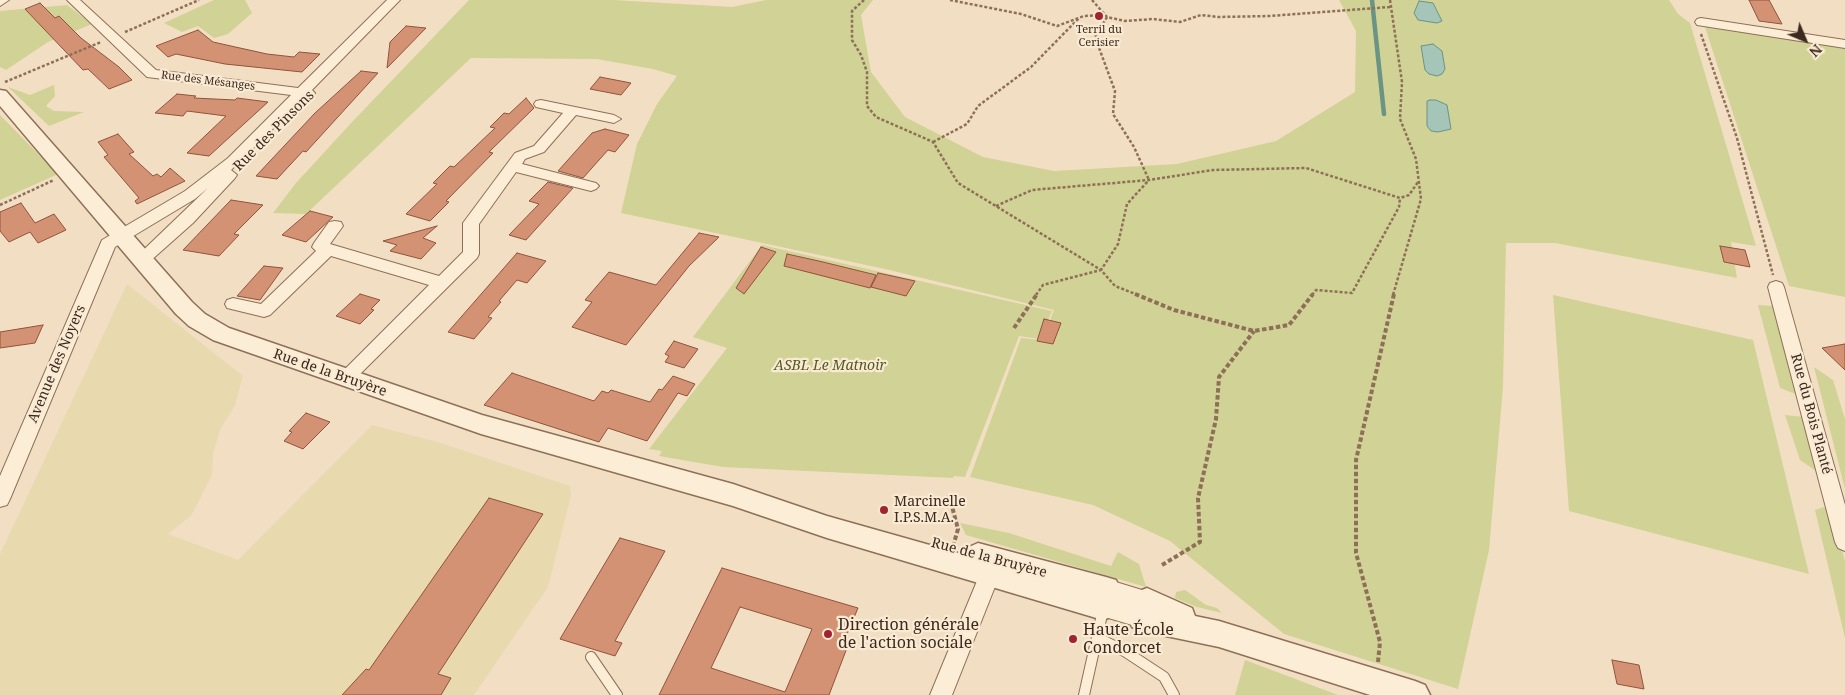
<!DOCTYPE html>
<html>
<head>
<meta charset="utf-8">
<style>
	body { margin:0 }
	#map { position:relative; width:1845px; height:695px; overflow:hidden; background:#f2dfc3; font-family:"Noto Serif",serif }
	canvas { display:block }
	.north { position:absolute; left:1780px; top:15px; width:50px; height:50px; -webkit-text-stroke:4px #f9ead3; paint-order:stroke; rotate:135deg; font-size:14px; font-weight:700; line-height:20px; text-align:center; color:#3d291d }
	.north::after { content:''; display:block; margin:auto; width:18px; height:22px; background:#3d291d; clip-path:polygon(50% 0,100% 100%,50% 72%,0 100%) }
</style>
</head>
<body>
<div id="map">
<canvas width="1845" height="695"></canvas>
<div class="north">N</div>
</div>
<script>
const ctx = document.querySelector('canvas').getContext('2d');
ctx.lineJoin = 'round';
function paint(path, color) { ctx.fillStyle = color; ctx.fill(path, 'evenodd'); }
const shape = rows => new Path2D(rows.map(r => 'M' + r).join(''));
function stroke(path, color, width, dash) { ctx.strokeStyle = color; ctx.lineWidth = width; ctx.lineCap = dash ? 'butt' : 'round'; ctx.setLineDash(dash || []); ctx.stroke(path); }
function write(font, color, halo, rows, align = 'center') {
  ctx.font = font + ' "Noto Serif",serif'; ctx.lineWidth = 4.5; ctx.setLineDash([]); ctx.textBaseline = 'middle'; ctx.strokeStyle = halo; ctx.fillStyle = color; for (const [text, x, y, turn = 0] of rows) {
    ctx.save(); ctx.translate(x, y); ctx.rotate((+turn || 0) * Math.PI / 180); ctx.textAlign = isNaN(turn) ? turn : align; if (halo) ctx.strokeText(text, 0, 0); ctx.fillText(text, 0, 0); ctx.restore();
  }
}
const farmland = shape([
	[127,284,243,376,235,405,220,430,213,454,212,475,191,516,168,534,238,560,372,425,438,442,570,486,571,495,548,587,474,695,0,695,0,554]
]);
const green = shape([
	[214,0,245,0,252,13,228,34,214,38,198,26,182,32,164,23],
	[469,0,614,0,732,7,766,0,873,0,861,15,871,72,905,117,983,157,1054,171,1177,164,1276,141,1355,92,1356,31,1339,0,1669,0,1678,14,1690,23,1756,246,1731,242,1737,278,1555,243,1506,243,1503,387,1489,550,1458,689,1284,634,1170,541,1093,505,970,477,1021,338,1042,340,1054,310,885,269,621,213,637,144,657,104,677,76,653,69,597,59,471,58,306,214,273,213,296,183,353,121],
	[67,5,92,24,48,42,6,70,0,67,0,11],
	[1705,27,1845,48,1845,297,1789,286],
	[54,85,55,96,46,106,54,111,84,112,49,126,8,87,30,95],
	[0,115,58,174,0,200],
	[762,245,1052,311,1040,339,1019,336,965,477,954,476,953,478,723,467,659,456,662,451,649,449,727,348,693,337],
	[1553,295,1753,340,1809,574,1569,511],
	[1758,305,1773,306,1798,395,1780,388],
	[1814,367,1833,380,1845,419,1845,489],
	[1785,415,1804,417,1819,473,1800,460],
	[1824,507,1833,516,1845,561,1845,638,1815,510],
	[960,523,1009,533,1111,566,1118,552,1139,564,1146,587,966,535],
	[1185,590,1206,605,1217,608,1222,613,1197,607,1175,598,1176,592],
	[1245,660,1338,695,1235,695]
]);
const water = shape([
	[1419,1,1433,3,1442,21,1437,23,1418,20,1414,13,1419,1],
	[1433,44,1442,51,1445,69,1442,74,1437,76,1429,74,1425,70,1421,46,1433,44],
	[1430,100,1436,100,1447,105,1451,129,1438,132,1431,131,1427,126,1427,101,1430,100]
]);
const stream = shape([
	[1372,0,1384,114]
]);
const building = shape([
	[1749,0,1769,0,1782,24,1759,21,1749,0],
	[40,3,55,18,59,16,81,38,119,67,132,80,109,89,88,69,83,70,25,9,40,3],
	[406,26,426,28,387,68,390,42,406,26],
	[198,30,213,42,267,54,294,57,299,52,320,54,302,72,225,64,176,54,168,57,156,46,198,30],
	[361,71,378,73,306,152,303,151,277,179,256,176,315,113,361,71],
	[600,77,631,83,621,95,590,89,600,77],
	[177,94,196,96,194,98,235,100,237,98,268,102,209,156,187,153,226,116,187,111,183,116,155,113,177,94],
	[526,98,534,108,489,152,493,153,446,201,449,202,430,221,406,214,437,184,433,183,450,166,454,167,495,128,490,127,504,113,509,114,526,98],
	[605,129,629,135,615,152,608,150,583,178,558,171,592,133,605,129],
	[118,134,134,152,129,154,153,176,157,174,161,177,170,168,185,181,137,204,135,201,139,198,104,157,108,155,98,142,118,134],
	[548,182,573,188,526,240,509,235,539,204,529,201,548,182],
	[231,200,263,205,234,234,239,235,219,256,183,250,231,200],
	[21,203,35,223,54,214,66,230,38,243,30,232,9,242,0,231,0,212,21,203],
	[310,211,333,217,306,242,282,235,310,211],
	[437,226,423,238,436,243,421,259,390,251,397,245,383,241,437,226],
	[699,233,719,237,689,266,626,345,572,327,592,302,585,300,609,272,656,285,699,233],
	[1720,246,1745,250,1750,267,1724,262,1720,246],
	[761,247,776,252,744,294,736,288,761,247],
	[517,253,546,261,527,283,517,280,499,301,501,302,488,317,492,318,474,339,448,332,517,253],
	[787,254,823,262,876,275,870,288,784,266,787,254],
	[264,266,283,268,260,300,237,296,264,266],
	[878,273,915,281,906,296,871,287,878,273],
	[360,294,380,300,371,309,374,310,360,324,336,316,360,294],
	[1044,319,1061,323,1053,344,1037,341,1044,319],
	[43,325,35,343,0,348,0,332,43,325],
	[674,341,698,349,684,368,665,362,669,356,665,354,674,341],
	[1845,344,1845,370,1822,348,1845,344],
	[512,373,594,401,602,391,608,393,611,390,650,402,659,389,662,390,673,376,695,384,687,396,678,393,647,441,608,428,599,442,484,405,512,373],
	[306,413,330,422,303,449,284,441,292,432,289,431,306,413],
	[489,498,543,514,438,674,451,678,441,695,342,695,366,669,369,670,489,498],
	[620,538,665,551,615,641,622,643,615,656,560,639,620,538],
	[722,568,858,608,845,639,850,640,829,695,659,695,722,568],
	[740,607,812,629,785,692,711,668,740,607],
	[1612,660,1639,665,1644,689,1617,684,1612,660]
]);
const pathFar1 = shape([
	[864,0,852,11,852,40,861,55,867,72,867,106,876,117,933,142,958,183,1101,270],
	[950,0,1021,14,1057,26,1084,16,1104,15],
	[1092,0,1107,17,1125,21,1153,19,1180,22,1201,15,1218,17,1270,16,1390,7],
	[1390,0,1402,82,1400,119,1416,159,1421,199,1393,295],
	[1107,17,1095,37,1115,91,1113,114,1134,147,1149,180],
	[125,32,199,0],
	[1701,34,1737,138,1773,275],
	[5,82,101,42],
	[933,142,967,124,978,106,1031,67,1079,18],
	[0,205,54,180],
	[996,206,1032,190,1149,180,1213,170,1306,168,1400,198,1409,195,1418,182],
	[1036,295,1043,285,1101,270],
	[1138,295,1115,286,1101,270,1118,244,1127,204,1149,180],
	[1312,295,1316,290,1352,293,1399,207,1400,198]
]);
const path = shape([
	[1135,294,1174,310,1254,331,1289,325,1313,294],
	[1014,328,1037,294],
	[949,495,958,529,954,543],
	[1162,565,1200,542,1198,498,1216,419,1219,377,1254,331],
	[1378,662,1380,642,1356,553,1356,460,1394,294]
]);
const service = shape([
	[1098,638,1126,652,1164,677,1174,695],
	[591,657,617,695],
	[1084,695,1103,610]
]);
const minor = shape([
	[0,0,9,0,0,6,0,0],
	[67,0,80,0,156,70,298,88,387,0,400,0,312,90,315,93,313,96,305,97,231,170,237,175,235,178,193,223,148,263,142,265,136,263,134,259,208,188,195,199,115,247,10,499,7,505,0,507,0,476,102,240,185,191,228,158,291,95,147,77,67,0],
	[1701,18,1845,40,1845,48,1697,25,1695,22,1697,19,1701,18],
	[541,100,614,115,621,119,614,123,576,115,544,152,525,159,522,164,596,183,599,186,596,189,591,191,516,172,479,224,479,254,477,258,351,383,345,385,339,383,336,378,429,285,331,256,270,315,264,317,227,308,225,304,227,300,233,298,261,304,316,251,312,247,314,243,329,222,335,221,341,222,343,226,330,244,439,276,463,252,463,223,515,153,534,146,563,113,536,107,534,104,536,101,541,100],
	[1776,281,1782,283,1784,287,1845,505,1845,551,1838,548,1835,542,1768,287,1770,283,1776,281],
	[994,555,1001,557,1004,564,952,695,930,695,984,564,987,557,994,555],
	[1106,579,1155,594,1158,601,1155,608,1148,610,1153,618,1150,625,1142,628,1095,614,1092,607,1095,600,1103,597,1099,596,1095,589,1099,582,1106,579]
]);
const tertiary = shape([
	[0,90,6,91,192,302,205,314,229,328,482,415,733,484,827,516,965,555,969,547,978,543,1106,577,1116,580,1120,589,1113,599,1117,607,1113,616,1103,620,827,538,733,506,481,434,213,340,189,326,176,314,0,106,0,90],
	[1147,588,1192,608,1195,616,1219,621,1415,681,1425,685,1430,695,1370,695,1219,647,1142,631,1132,627,1128,618,1132,609,1136,607,1133,601,1137,592,1147,588]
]);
const markers = [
	[1099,16,5,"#a32230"],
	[884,510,5,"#a32230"],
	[828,634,5,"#a32230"],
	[1073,639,5,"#a32230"]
];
const farPoinames = [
	["Terril du",1099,30],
	["Cerisier",1099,43]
];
const farStreetnames = [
	["Rue des Mésanges",208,81,7]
];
const streetNames = [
	["Rue des Pinsons",274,131,-45],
	["Avenue des Noyers",57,364,-67],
	["Rue de la Bruyère",330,373,19],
	["Rue du Bois Planté",1811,414,75],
	["Rue de la Bruyère",989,558,15]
];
const parkNames = [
	["ASBL Le Matnoir",830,366]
];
const poiNames = [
	["Marcinelle",894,502],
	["I.P.S.M.A.",894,518]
];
const nearPoinames = [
	["Direction générale",838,625],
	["de l'action sociale",838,643],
	["Haute École",1083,630],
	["Condorcet",1083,648]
];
paint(farmland, '#e9d9af');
paint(green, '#d1d295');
paint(water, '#a5c5b8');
stroke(water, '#6b9485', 1);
stroke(stream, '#6b9485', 4.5);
paint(building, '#d49275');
stroke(building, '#90533b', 1);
stroke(service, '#8e6f57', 12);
stroke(minor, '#8e6f57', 2);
stroke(tertiary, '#8e6f57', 3);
stroke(pathFar1, '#8e6f57', 2.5, [3, 2]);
stroke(path, '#8e6f57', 4, [4.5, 2.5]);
stroke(service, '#fcedd7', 10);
paint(minor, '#fcedd7');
paint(tertiary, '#fcedd7');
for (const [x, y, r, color] of markers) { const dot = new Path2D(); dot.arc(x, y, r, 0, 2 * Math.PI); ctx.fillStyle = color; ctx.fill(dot); stroke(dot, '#f9ead3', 2); }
write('11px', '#3d291d', '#f9ead3', farPoinames);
write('11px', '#3d291d', '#f9ead3', farStreetnames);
write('14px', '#3d291d', '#f9ead3', streetNames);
write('italic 14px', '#535b22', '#f9ead3', parkNames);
write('14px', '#3d291d', '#f9ead3', poiNames, 'left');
write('16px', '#3d291d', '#f9ead3', nearPoinames, 'left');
</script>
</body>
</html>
